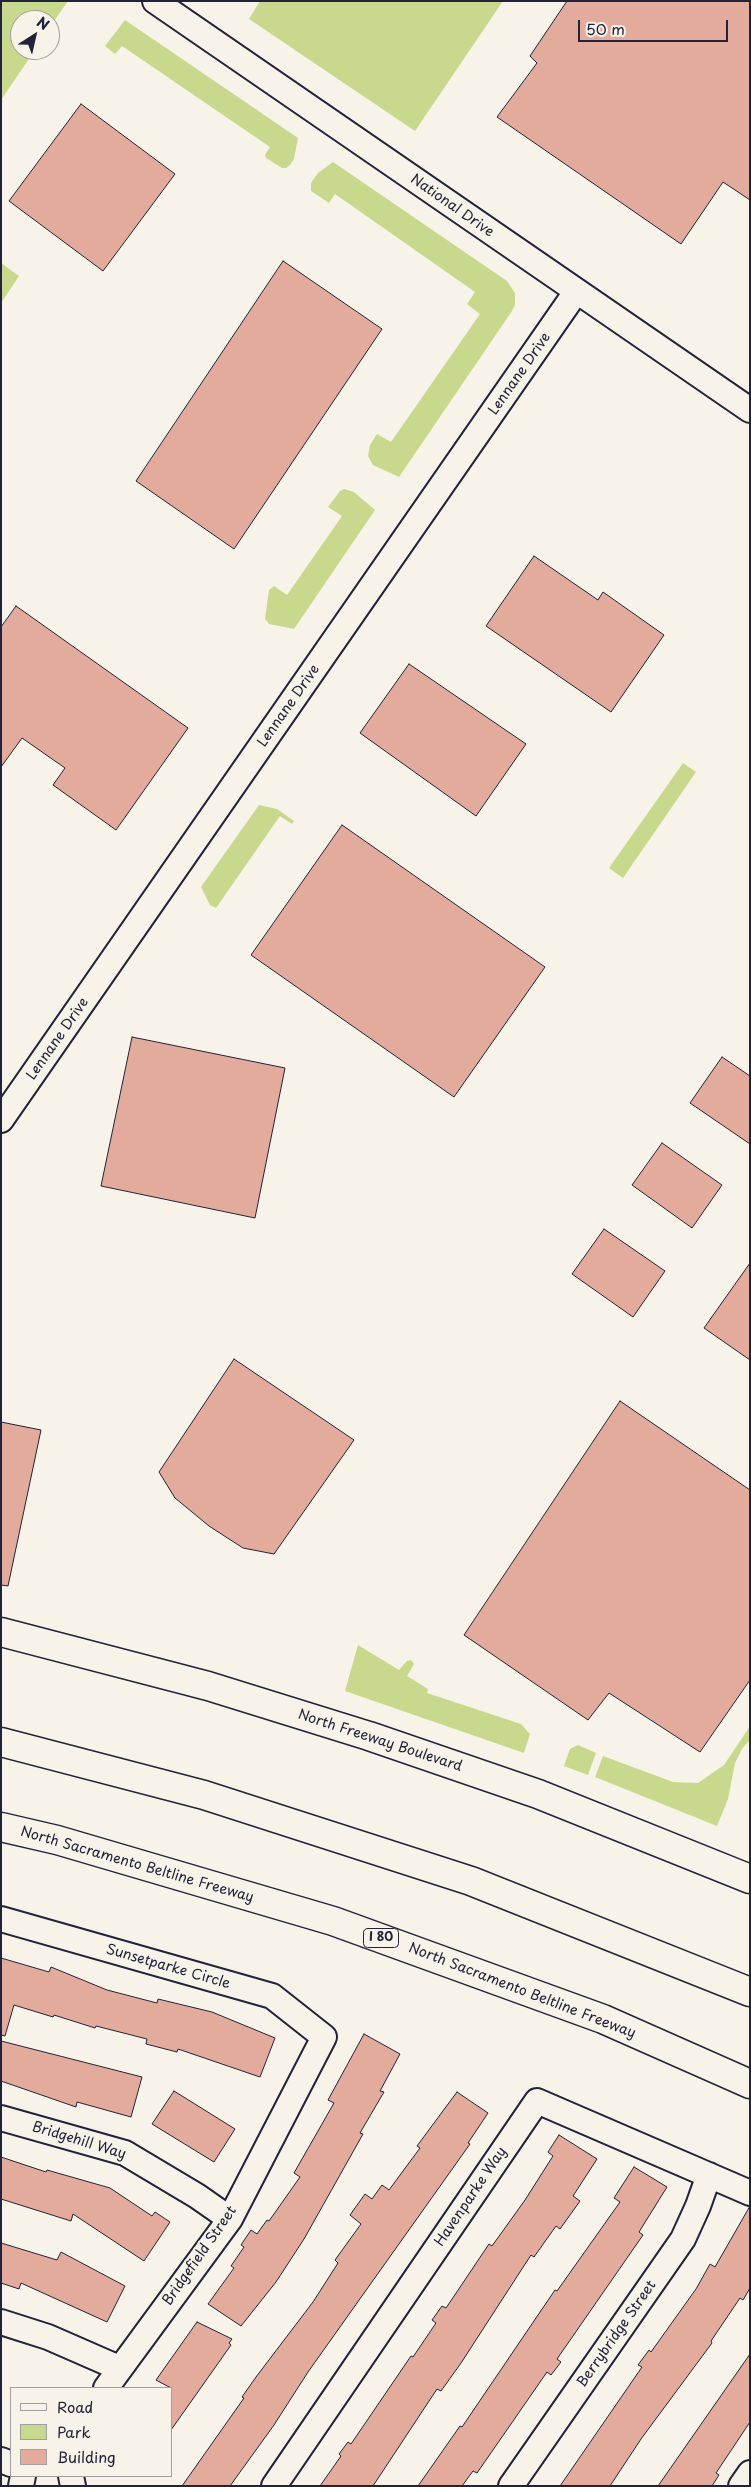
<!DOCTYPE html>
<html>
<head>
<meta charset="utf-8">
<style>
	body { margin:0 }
	#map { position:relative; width:751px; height:2487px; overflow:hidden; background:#f7f3e8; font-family:"Playpen Sans",sans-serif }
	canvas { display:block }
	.frame { position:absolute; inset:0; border:2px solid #22223b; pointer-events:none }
	.legend { position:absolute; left:10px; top:2387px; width:162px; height:90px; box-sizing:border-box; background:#f7f3e8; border:1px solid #a29fa3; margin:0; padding:6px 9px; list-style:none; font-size:15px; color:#22223b }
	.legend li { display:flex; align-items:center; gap:10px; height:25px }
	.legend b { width:25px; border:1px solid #a29fa3 }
	.north { position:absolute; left:10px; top:10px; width:50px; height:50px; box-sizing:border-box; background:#f7f3e8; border:1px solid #a29fa3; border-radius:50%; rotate:35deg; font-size:14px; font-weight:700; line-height:20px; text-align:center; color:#22223b }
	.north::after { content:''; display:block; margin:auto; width:18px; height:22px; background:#22223b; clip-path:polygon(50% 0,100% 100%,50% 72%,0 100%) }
	.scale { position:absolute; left:578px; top:20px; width:150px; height:22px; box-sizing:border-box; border:2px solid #22223b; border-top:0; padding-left:6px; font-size:15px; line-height:18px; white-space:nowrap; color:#22223b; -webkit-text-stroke:4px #f7f3e8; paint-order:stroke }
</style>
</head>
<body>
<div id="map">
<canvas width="751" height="2487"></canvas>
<div class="frame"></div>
<ul class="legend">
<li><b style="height:6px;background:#f7f3e8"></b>Road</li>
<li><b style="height:14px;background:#c8d98e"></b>Park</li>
<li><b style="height:14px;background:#e3ab9b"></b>Building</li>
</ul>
<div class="north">N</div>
<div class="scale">50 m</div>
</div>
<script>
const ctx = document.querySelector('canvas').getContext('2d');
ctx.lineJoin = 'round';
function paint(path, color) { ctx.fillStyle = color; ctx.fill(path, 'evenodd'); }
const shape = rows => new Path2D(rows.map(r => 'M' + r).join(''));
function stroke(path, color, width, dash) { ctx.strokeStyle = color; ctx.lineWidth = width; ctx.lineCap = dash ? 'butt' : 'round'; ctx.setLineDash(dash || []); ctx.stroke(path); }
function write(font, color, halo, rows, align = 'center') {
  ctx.font = font + ' "Playpen Sans",sans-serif'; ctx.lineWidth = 4; ctx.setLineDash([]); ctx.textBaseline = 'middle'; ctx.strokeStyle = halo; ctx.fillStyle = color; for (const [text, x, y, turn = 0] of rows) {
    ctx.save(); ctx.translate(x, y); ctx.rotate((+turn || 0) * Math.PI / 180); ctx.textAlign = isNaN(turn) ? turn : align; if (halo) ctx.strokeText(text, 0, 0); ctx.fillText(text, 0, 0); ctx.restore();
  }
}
const green = shape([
	[1,1,68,1,50,27,50,20,20,20,20,50,35,50,1,100],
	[260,1,503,1,415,131,249,19],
	[125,20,298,138,294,159,290,165,286,168,282,168,266,158,265,155,270,147,122,46,115,54,105,46],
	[333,162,507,281,515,293,515,305,512,311,399,477,373,465,368,456,370,445,377,434,391,442,480,314,467,304,475,292,335,194,329,203,311,191,311,183,318,173],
	[1,263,19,276,1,303],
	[344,489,354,492,375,510,294,629,269,624,265,619,269,590,274,586,287,595,342,516,328,507,340,491],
	[683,763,696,772,623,878,609,868],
	[259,805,277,809,294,821,292,824,280,816,216,908,210,905,201,887],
	[358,1645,399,1670,407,1661,411,1660,414,1664,407,1676,428,1689,427,1693,521,1724,530,1734,524,1753,345,1691],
	[750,1726,750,1740,742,1749,735,1763,728,1799,717,1826,595,1777,603,1756,673,1782,698,1783,724,1765],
	[578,1745,596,1753,588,1775,564,1766,570,1749]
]);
const building = shape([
	[567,1,750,1,750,200,723,182,681,244,497,117,537,63,530,56,567,1],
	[81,104,175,174,103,271,9,201,81,104],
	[283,261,382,329,234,549,136,481,283,261],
	[534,556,598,600,603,592,664,635,611,712,486,626,534,556],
	[16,606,188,728,116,830,53,785,65,768,22,738,1,767,1,627,16,606],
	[409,664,526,744,476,816,360,733,409,664],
	[342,825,545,967,454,1097,251,955,342,825],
	[132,1037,285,1068,255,1218,101,1186,132,1037],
	[722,1057,750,1076,750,1144,690,1103,722,1057],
	[662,1143,722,1185,692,1228,632,1185,662,1143],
	[604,1229,665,1271,633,1317,572,1274,604,1229],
	[750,1263,750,1360,704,1328,750,1263],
	[234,1359,354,1440,274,1554,243,1548,209,1526,175,1498,159,1472,234,1359],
	[620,1401,750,1490,750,1680,700,1752,609,1693,588,1720,464,1635,620,1401],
	[1,1422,41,1430,8,1586,1,1585,1,1422],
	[1,1958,49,1972,51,1967,107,1990,157,2003,158,1999,212,2012,275,2038,260,2077,178,2049,177,2052,146,2044,147,2039,96,2026,95,2028,54,2015,53,2017,14,2005,5,2036,1,2035,1,1958],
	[364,2034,400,2054,380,2091,384,2092,360,2133,363,2134,304,2239,276,2282,241,2326,208,2304,234,2268,231,2266,244,2247,241,2245,251,2230,257,2234,267,2220,269,2221,300,2177,294,2173,334,2103,328,2100,364,2034],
	[1,2041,142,2077,131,2117,77,2102,76,2107,1,2081,1,2041],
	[174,2091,235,2129,214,2162,152,2124,174,2091],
	[457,2092,488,2113,468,2143,470,2144,308,2372,274,2425,230,2486,182,2486,244,2398,242,2397,256,2377,313,2302,338,2263,335,2260,361,2224,350,2215,365,2194,372,2199,382,2185,389,2190,420,2148,417,2146,457,2092],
	[559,2135,597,2159,573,2196,580,2201,560,2229,556,2226,534,2257,531,2255,461,2363,441,2391,437,2389,373,2486,320,2486,341,2456,339,2454,348,2442,351,2444,411,2356,413,2357,436,2323,432,2320,442,2306,446,2308,489,2244,492,2246,525,2200,553,2156,548,2152,559,2135],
	[1,2157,46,2172,47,2170,110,2188,152,2216,155,2212,170,2222,144,2261,73,2214,71,2221,1,2199,1,2157],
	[634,2167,667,2187,639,2232,643,2235,557,2359,561,2362,551,2375,547,2372,477,2473,473,2471,462,2486,418,2486,460,2426,462,2427,555,2290,557,2291,620,2202,614,2198,634,2167],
	[750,2206,750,2288,743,2300,740,2298,711,2341,712,2343,641,2439,610,2486,560,2486,642,2367,638,2365,649,2350,651,2352,696,2289,710,2264,715,2267,750,2206],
	[1,2243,57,2260,61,2252,125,2286,107,2322,21,2283,19,2289,1,2283,1,2243],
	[197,2322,232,2339,229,2343,231,2345,171,2430,171,2388,156,2380,197,2322],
	[750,2354,750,2422,716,2473,719,2475,712,2486,658,2486,750,2354]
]);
const street = shape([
	[155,1,750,410],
	[1,1120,576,292],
	[1,1919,272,1996,324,2037,230,2219,106,2388],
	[1,2118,125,2153,197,2196,230,2219],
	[1,2322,48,2337,119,2368],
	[1,2460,11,2464],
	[71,2476,73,2486],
	[21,2486,23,2476],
	[274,2486,537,2101,750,2193],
	[511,2486,683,2239,698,2206,709,2175],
	[741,2486,750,2473]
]);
const secondary = shape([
	[1,1632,208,1686,369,1736,538,1794,750,1879]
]);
const highway = shape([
	[1,1742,204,1795,471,1881,750,1992],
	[1,1827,57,1840,333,1921,603,2019,750,2084]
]);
const shields = [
	[381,1938,35]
];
const shieldNames = [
	["I 80",381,1938]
];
const streetNames = [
	["National Drive",452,206,35],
	["Lennane Drive",520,374,-55],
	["Lennane Drive",289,706,-55],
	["Lennane Drive",58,1039,-55],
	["North Freeway Boulevard",380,1741,18],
	["North Sacramento Beltline Freeway",137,1865,16],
	["Sunsetparke Circle",168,1967,16],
	["North Sacramento Beltline Freeway",522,1991,21],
	["Bridgehill Way",79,2141,17],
	["Havenparke Way",471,2197,-56],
	["Bridgefield Street",200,2256,-55],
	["Berrybridge Street",617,2334,-55]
];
paint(green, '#c8d98e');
paint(building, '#e3ab9b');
stroke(building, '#22223b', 1);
stroke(street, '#22223b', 28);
stroke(secondary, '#22223b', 31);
stroke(highway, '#22223b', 31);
stroke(street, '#f7f3e8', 24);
stroke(secondary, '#f7f3e8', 28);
stroke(highway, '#f7f3e8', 28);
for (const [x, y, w] of shields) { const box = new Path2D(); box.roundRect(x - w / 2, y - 9.5, w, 19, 4); ctx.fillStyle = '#f7f3e8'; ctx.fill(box); stroke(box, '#22223b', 1); }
write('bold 12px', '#22223b', null, shieldNames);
write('14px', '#22223b', '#f7f3e8', streetNames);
</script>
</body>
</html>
